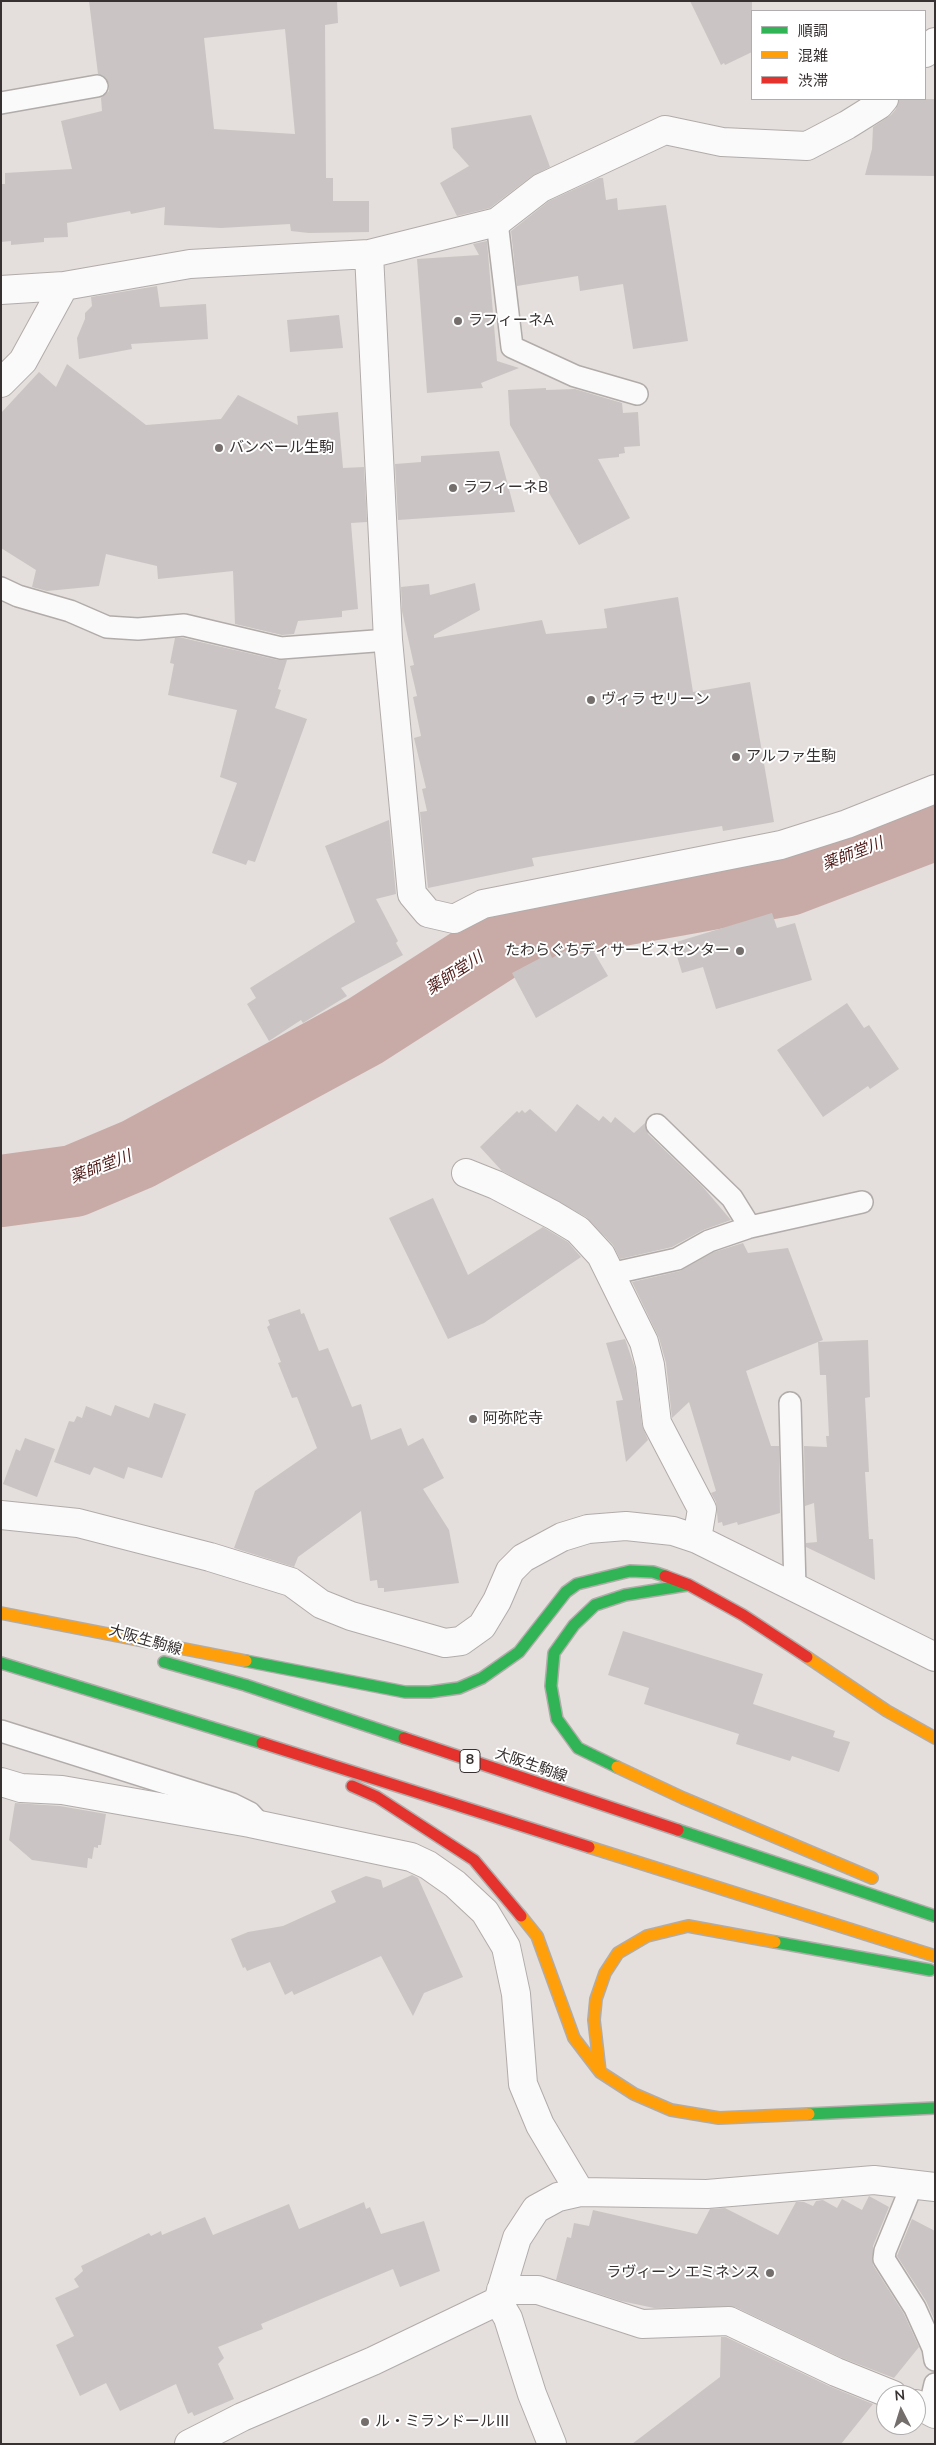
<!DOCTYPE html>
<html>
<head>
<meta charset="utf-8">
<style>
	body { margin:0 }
	#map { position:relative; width:936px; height:2445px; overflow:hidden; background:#e4dedc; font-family:"Nunito Sans","Noto Sans JP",sans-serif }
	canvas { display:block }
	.frame { position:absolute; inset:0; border:2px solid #373131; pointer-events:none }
	.legend { position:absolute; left:751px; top:10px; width:175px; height:90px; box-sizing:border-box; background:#fff; border:1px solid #afadad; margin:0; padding:6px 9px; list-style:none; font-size:15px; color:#373131 }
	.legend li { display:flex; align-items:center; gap:10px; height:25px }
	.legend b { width:25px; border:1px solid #afadad }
	.north { position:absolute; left:876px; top:2385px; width:50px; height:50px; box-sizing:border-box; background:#fff; border:1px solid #afadad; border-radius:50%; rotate:355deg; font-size:14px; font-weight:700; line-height:20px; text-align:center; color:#373131 }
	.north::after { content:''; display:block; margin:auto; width:18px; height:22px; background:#746e6d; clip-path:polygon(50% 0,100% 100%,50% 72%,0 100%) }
</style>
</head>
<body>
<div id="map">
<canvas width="936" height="2445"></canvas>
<div class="frame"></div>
<ul class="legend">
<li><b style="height:6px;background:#30b455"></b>順調</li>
<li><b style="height:6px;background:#ff9f0a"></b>混雑</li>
<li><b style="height:6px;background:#e5322d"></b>渋滞</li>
</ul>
<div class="north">N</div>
</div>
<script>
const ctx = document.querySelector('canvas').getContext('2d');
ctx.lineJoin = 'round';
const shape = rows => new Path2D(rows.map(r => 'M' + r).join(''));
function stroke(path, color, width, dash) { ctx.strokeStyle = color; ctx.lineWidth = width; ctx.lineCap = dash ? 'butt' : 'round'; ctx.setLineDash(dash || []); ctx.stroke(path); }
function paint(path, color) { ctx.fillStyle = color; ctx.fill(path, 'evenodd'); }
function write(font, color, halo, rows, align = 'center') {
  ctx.font = font + ' "Nunito Sans","Noto Sans JP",sans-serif'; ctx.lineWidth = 4; ctx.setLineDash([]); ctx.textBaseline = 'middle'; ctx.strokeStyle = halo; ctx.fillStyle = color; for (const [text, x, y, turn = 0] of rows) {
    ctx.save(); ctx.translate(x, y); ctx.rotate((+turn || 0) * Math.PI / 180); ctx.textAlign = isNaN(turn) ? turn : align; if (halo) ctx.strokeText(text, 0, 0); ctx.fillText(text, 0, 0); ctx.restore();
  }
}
const river = shape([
	[1,1191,74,1181,138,1154,365,1031,527,927,788,880,935,824]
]);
const building = shape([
	[89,1,337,1,338,23,325,25,326,178,333,178,333,201,369,201,369,232,309,233,291,231,290,224,221,228,164,225,165,207,131,214,130,211,67,223,68,237,44,238,44,242,11,245,11,241,1,242,1,184,5,184,5,173,72,169,61,121,102,111,101,98,109,91,109,84,106,78,98,74],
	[285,29,295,134,214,129,204,38],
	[690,1,752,1,752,52,725,65,724,63,721,65],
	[899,99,935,99,935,176,865,175,872,149,873,127,891,115,896,109],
	[531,115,550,167,532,176,490,208,457,216,440,183,469,166,453,148,451,128],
	[599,178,603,178,606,200,617,198,618,210,666,205,688,341,633,349,623,284,580,291,578,276,517,286,511,231,549,201],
	[487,241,497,361,519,368,481,383,483,388,427,393,417,259,479,255,473,244],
	[157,286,160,307,206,304,208,339,131,344,132,349,79,359,77,338,85,319,85,313,92,306,91,297],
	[339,315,343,348,290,352,287,320],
	[67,364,146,425,221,419,238,395,298,425,297,416,338,412,343,468,364,467,367,522,351,523,358,609,342,611,342,617,298,621,294,634,282,635,235,624,233,571,158,579,157,566,106,554,99,586,47,591,32,587,36,570,1,548,1,413,39,372,56,387],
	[546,388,546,390,575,389,622,403,623,413,638,412,640,446,624,447,625,453,619,454,619,457,598,459,630,518,579,545,510,425,508,390],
	[499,451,515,512,398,520,395,464,421,462,421,456],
	[475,583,480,610,434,635,434,638,542,620,546,634,607,628,604,609,678,597,693,692,750,682,774,822,723,831,722,826,532,858,534,866,428,888,420,812,427,811,422,789,426,788,414,738,421,736,413,697,417,696,410,666,414,665,402,611,401,587,429,584,430,595],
	[175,638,183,638,278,660,287,660,278,689,281,690,275,708,307,719,255,862,248,860,246,865,212,853,237,783,220,777,237,710,168,695,174,664,170,663],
	[389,820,396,894,376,899,398,941,396,943,403,955,341,988,347,996,303,1023,301,1020,269,1041,247,1004,256,998,250,988,355,922,325,846],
	[772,913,777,928,795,923,812,980,716,1009,703,967,682,973,673,943],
	[568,949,574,959,592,949,608,976,536,1018,512,973,550,953,552,958],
	[847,1003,864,1028,869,1025,899,1069,870,1089,868,1086,823,1117,777,1050],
	[577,1104,599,1121,603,1116,611,1123,615,1117,634,1133,645,1123,648,1134,702,1186,731,1220,703,1230,672,1247,620,1259,613,1245,586,1217,502,1171,480,1147,517,1111,519,1113,522,1110,525,1113,530,1109,556,1132],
	[433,1198,468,1275,543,1227,568,1242,581,1257,484,1323,448,1339,389,1218],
	[743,1243,748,1253,788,1248,823,1340,818,1342,868,1340,870,1397,865,1398,869,1472,865,1472,869,1539,873,1539,875,1580,806,1547,806,1543,817,1542,814,1503,805,1506,804,1446,827,1447,826,1436,829,1436,826,1375,820,1375,818,1342,746,1371,771,1446,779,1446,780,1513,738,1525,737,1522,723,1526,722,1522,718,1523,716,1502,711,1493,716,1491,689,1402,672,1418,666,1363,659,1338,632,1282,680,1271,714,1252],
	[300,1309,301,1314,304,1313,319,1351,328,1348,352,1407,361,1404,371,1440,401,1428,408,1446,423,1438,444,1478,423,1489,449,1530,459,1583,384,1592,384,1588,378,1588,377,1580,370,1581,361,1511,298,1557,294,1567,234,1548,255,1491,317,1448,297,1397,292,1398,278,1363,281,1362,267,1327,270,1325,268,1320],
	[625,1339,635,1368,642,1425,648,1440,626,1462,616,1401,623,1400,606,1343],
	[154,1403,186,1414,162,1478,128,1467,124,1479,94,1467,90,1475,54,1462,69,1421,74,1422,77,1416,82,1418,86,1406,111,1416,115,1405,149,1418],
	[25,1438,55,1449,37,1497,3,1484,16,1449,20,1451],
	[623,1631,763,1674,753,1704,835,1731,833,1737,850,1742,839,1772,792,1756,790,1761,736,1744,739,1734,644,1704,649,1688,608,1675],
	[15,1803,60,1806,106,1814,101,1845,98,1845,98,1848,94,1847,92,1859,88,1858,87,1868,32,1860,9,1840],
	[412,1875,418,1878,463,1977,424,1993,413,2016,381,1956,294,1995,292,1991,285,1995,270,1962,247,1971,245,1967,243,1968,231,1939,248,1932,283,1926,336,1902,331,1891,366,1876,381,1880,383,1888],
	[869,2196,889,2207,873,2246,873,2265,904,2314,919,2347,894,2378,842,2358,735,2307,654,2308,621,2301,556,2280,567,2237,571,2238,574,2223,589,2226,593,2210,697,2234,710,2209,725,2208,778,2235,796,2202,804,2202,813,2206,816,2201,823,2200,837,2208,842,2199,862,2210],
	[364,2202,366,2209,370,2207,381,2234,424,2221,440,2271,400,2287,393,2269,261,2324,263,2329,218,2347,224,2358,218,2364,234,2399,194,2416,192,2412,188,2414,176,2384,120,2411,106,2383,80,2396,56,2345,74,2336,55,2298,79,2287,74,2279,83,2271,81,2266,149,2233,151,2236,161,2231,162,2235,205,2217,213,2235,289,2204,299,2229],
	[912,2219,935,2231,935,2321,926,2301,897,2256],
	[721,2337,726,2337,829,2386,873,2404,841,2444,632,2444,720,2377]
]);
const lane = shape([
	[1,103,97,86],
	[497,222,512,347,575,376,637,394],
	[1,588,18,596,70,611,107,627,138,629,184,625,281,648,388,640],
	[657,1125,732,1198,750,1227],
	[610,1274,677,1259,709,1241,750,1227,862,1202],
	[790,1403,795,1588],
	[1,1731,232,1804,250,1813,260,1824],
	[912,2185,885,2251,884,2259,915,2308,933,2348,935,2360],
	[929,2410,935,2384]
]);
const street = shape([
	[925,53,935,42],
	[369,254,388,640,412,894,428,913,454,919,483,904,781,845,847,824,935,789],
	[1,290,64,286,190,264,369,254,497,222,541,188,665,130,722,142,807,146,847,125,879,105,884,99],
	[1,383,23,361,64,286],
	[466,1173,496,1185,553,1215,578,1230,601,1255,644,1342,650,1365,657,1423,702,1509,697,1539],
	[1,1515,78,1523,210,1557,291,1582,321,1604,351,1616,445,1643,461,1641,482,1626,497,1601,510,1571,523,1558,562,1537,588,1529,626,1526,673,1531,697,1539,935,1657],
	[1,1782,21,1788,62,1790,250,1823,411,1857,428,1865,455,1884,485,1912,506,1947,516,1994,523,2084,540,2125,580,2192,707,2194,874,2180,935,2187],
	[501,2290,538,2290,642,2324,729,2321,836,2372,893,2395],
	[916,2404,935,2414],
	[189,2444,242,2417,373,2361,498,2301],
	[552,2444,532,2394,508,2318,498,2301,517,2238,536,2209,558,2197,580,2192]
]);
const fast = shape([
	[246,1661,405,1692,430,1692,459,1688,482,1678,519,1652,566,1592,577,1584,630,1571,653,1572,665,1576],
	[164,1662,245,1685,404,1738],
	[1,1663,262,1743],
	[617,1767,578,1748,557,1719,551,1686,554,1653,574,1625,595,1605,625,1595,687,1585],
	[678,1830,935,1916],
	[775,1942,930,1970],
	[809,2114,935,2108]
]);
const slow = shape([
	[1,1613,246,1661],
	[807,1657,887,1711,935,1738],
	[617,1767,683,1798,872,1878],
	[589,1847,935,1956],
	[521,1916,537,1936,574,2038,600,2072,634,2094,671,2110,719,2118,809,2114],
	[600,2072,594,2020,596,1999,605,1973,618,1953,647,1936,688,1926,775,1942]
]);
const jam = shape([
	[665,1576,689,1585,743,1615,807,1657],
	[404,1738,678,1830],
	[262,1743,589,1847],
	[352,1786,377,1797,474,1860,521,1916]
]);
const markers = [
	[458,321,5,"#746e6d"],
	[219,448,5,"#746e6d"],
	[453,488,5,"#746e6d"],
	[591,700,5,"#746e6d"],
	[736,757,5,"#746e6d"],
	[740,951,5,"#746e6d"],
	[473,1419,5,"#746e6d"],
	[770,2273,5,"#746e6d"],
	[365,2422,5,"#746e6d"]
];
const shields = [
	[470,1761,20]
];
const shieldNames = [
	["8",470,1761]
];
const poiNames = [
	["ラフィーネA",468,321],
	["バンベール生駒",229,448],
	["ラフィーネB",463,488],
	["ヴィラ セリーン",601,700],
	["アルファ生駒",746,757],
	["たわらぐちディサービスセンター",730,951,"right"],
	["阿弥陀寺",483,1419],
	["ラヴィーン エミネンス",760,2273,"right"],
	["ル・ミランドールⅢ",375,2422]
];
const streetNames = [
	["大阪生駒線",145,1641,16],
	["大阪生駒線",531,1766,19]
];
const waterNames = [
	["薬師堂川",853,855,-21],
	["薬師堂川",455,974,-33],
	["薬師堂川",101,1168,-21]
];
stroke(river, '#c8aba7', 72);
paint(building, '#cac5c4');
stroke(lane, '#b1acaa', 24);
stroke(street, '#b1acaa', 30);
stroke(fast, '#b1acaa', 14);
stroke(slow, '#b1acaa', 14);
stroke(jam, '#b1acaa', 14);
stroke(lane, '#fbfafa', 21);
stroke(street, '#fbfafa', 28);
stroke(fast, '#30b455', 11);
stroke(slow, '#ff9f0a', 11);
stroke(jam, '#e5322d', 11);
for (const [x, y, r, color] of markers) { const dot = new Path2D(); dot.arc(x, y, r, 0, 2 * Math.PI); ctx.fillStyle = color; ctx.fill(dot); stroke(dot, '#fff', 2); }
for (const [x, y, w] of shields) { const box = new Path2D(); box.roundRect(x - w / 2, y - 11.5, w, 23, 4); ctx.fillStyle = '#fff'; ctx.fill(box); stroke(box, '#373131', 1); }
write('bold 14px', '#373131', null, shieldNames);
write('15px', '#373131', '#fff', poiNames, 'left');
write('15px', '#373131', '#fff', streetNames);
write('italic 16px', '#501d1a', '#fff', waterNames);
</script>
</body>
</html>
